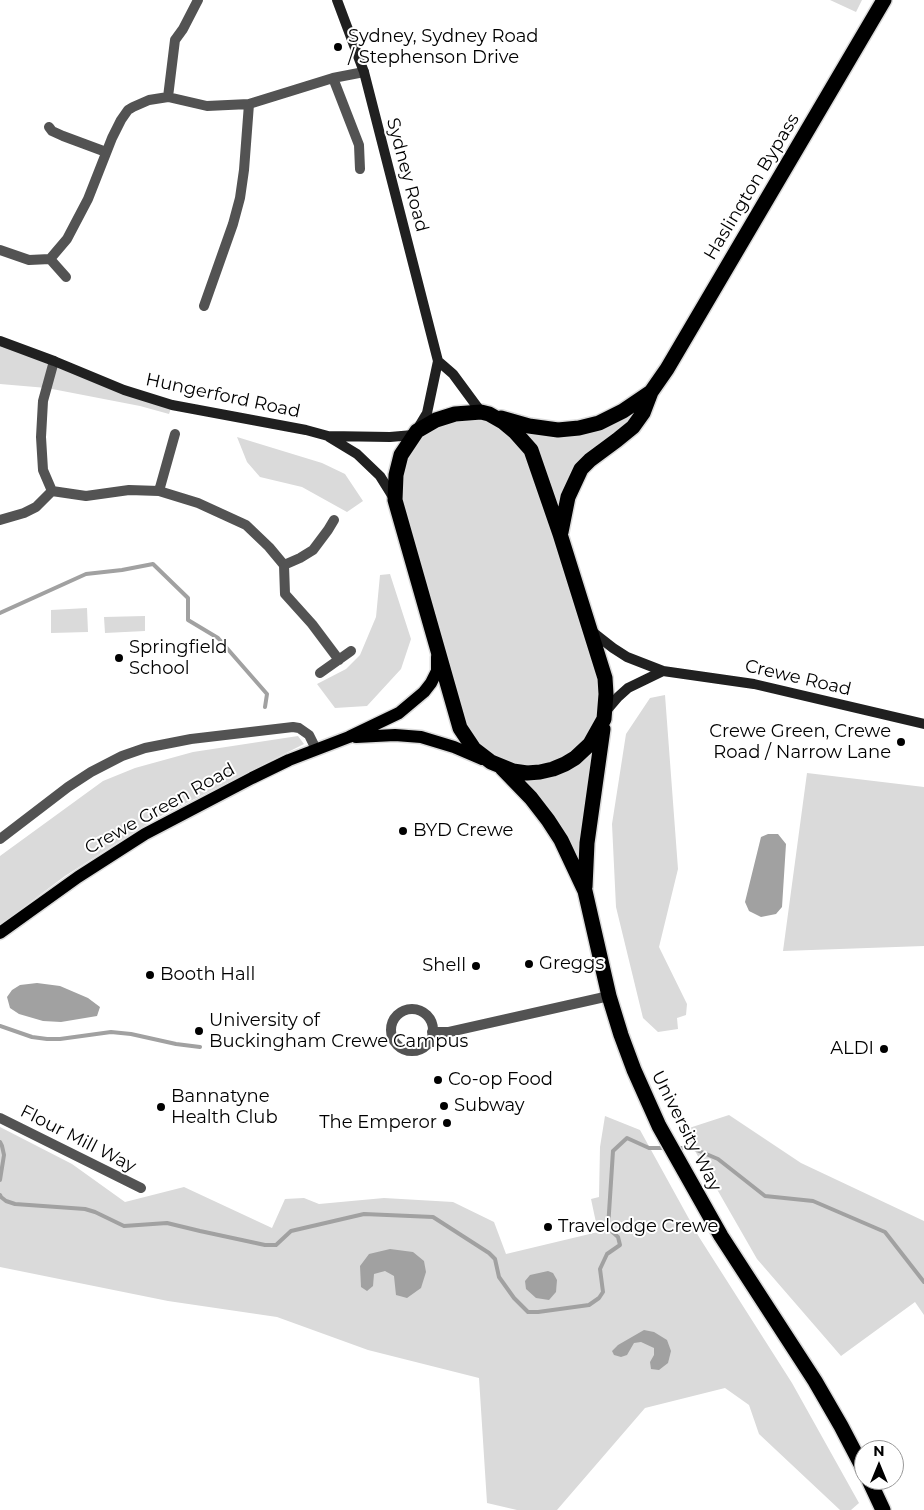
<!DOCTYPE html>
<html>
<head>
<meta charset="utf-8">
<style>
	body { margin:0 }
	#map { position:relative; width:924px; height:1510px; overflow:hidden; background:#fff; font-family:Montserrat,sans-serif }
	canvas { display:block }
	.north { position:absolute; left:854px; top:1440px; width:50px; height:50px; box-sizing:border-box; background:#fff; border:1px solid #999; border-radius:50%; rotate:0deg; font-size:14px; font-weight:700; line-height:20px; text-align:center; color:#000 }
	.north::after { content:''; display:block; margin:auto; width:18px; height:22px; background:#000; clip-path:polygon(50% 0,100% 100%,50% 72%,0 100%) }
</style>
</head>
<body>
<div id="map">
<canvas width="924" height="1510"></canvas>
<div class="north">N</div>
</div>
<script>
const ctx = document.querySelector('canvas').getContext('2d');
ctx.lineJoin = 'round';
function paint(path, color) { ctx.fillStyle = color; ctx.fill(path, 'evenodd'); }
const shape = rows => new Path2D(rows.map(r => 'M' + r).join(''));
function stroke(path, color, width, dash) { ctx.strokeStyle = color; ctx.lineWidth = width; ctx.lineCap = dash ? 'butt' : 'round'; ctx.setLineDash(dash || []); ctx.stroke(path); }
function write(font, color, halo, rows, align = 'center') {
  ctx.font = font + ' Montserrat,sans-serif'; ctx.lineWidth = 4; ctx.setLineDash([]); ctx.textBaseline = 'middle'; ctx.strokeStyle = halo; ctx.fillStyle = color; for (const [text, x, y, turn = 0] of rows) {
    ctx.save(); ctx.translate(x, y); ctx.rotate((+turn || 0) * Math.PI / 180); ctx.textAlign = isNaN(turn) ? turn : align; if (halo) ctx.strokeText(text, 0, 0); ctx.fillText(text, 0, 0); ctx.restore();
  }
}
const green = shape([
	[830,0,862,0,856,12],
	[0,341,172,405,169,414,140,406,47,388,0,384],
	[623,411,643,413,590,460,560,534,605,678,583,888,561,840,466,738,396,475,413,435,455,414,558,430],
	[237,437,322,463,345,474,363,501,347,512,302,487,260,477,247,462],
	[390,574,411,639,401,669,367,706,335,708,317,684,346,669,360,655,376,617,380,575],
	[87,608,88,632,51,633,51,610],
	[145,616,145,631,105,633,104,617],
	[665,695,678,869,659,947,687,1004,686,1015,677,1018,678,1029,658,1032,643,1018,616,907,612,824,626,734,650,698],
	[298,736,304,744,155,819,65,876,0,925,0,856,103,781,135,768,193,752],
	[807,773,924,787,924,946,783,951],
	[729,1115,801,1163,924,1221,924,1315,915,1302,841,1356,757,1259,683,1130],
	[605,1116,640,1130,699,1237,792,1383,859,1503,851,1510,840,1510,759,1434,749,1405,725,1388,645,1408,557,1510,517,1510,487,1503,479,1378,368,1350,277,1317,168,1301,0,1267,0,1127,72,1164,125,1202,184,1187,272,1228,285,1199,304,1198,319,1204,384,1198,453,1202,494,1222,506,1254,598,1232,591,1199,599,1197,600,1147]
]);
const water = shape([
	[768,834,778,834,786,844,782,907,776,914,761,917,749,911,745,902,761,837],
	[37,983,60,986,88,998,100,1007,97,1016,61,1022,43,1021,19,1014,10,1008,7,997,12,990,20,985],
	[390,1249,413,1252,424,1261,426,1272,421,1288,407,1298,396,1295,394,1276,385,1271,374,1274,373,1286,367,1291,361,1287,360,1266,369,1254],
	[548,1271,553,1273,557,1280,556,1292,549,1300,536,1298,526,1289,525,1281,530,1275],
	[644,1330,654,1332,667,1340,671,1351,668,1363,659,1370,651,1369,650,1362,654,1355,654,1348,641,1342,634,1343,627,1355,621,1357,614,1355,612,1351,618,1345]
]);
const stream = shape([
	[0,613,86,574,122,570,153,564,188,598,188,620,218,638,267,694,265,707],
	[0,1026,32,1037,47,1039,60,1039,111,1032,131,1034,176,1044,200,1047],
	[0,1142,2,1146,4,1155,0,1180],
	[677,1148,692,1148,718,1159,765,1196,813,1201,885,1232,924,1282],
	[0,1195,1,1197,6,1201,15,1204,85,1209,95,1212,124,1226,167,1223,200,1231,265,1245,276,1245,291,1231,364,1214,433,1217,489,1253,495,1259,499,1277,514,1298,528,1312,538,1312,589,1305,599,1298,603,1292,600,1269,607,1254,620,1245,618,1237,608,1228,613,1151,627,1138,649,1148,667,1148]
]);
const street = shape([
	[333,78,359,145,360,169],
	[168,97,175,40,183,29,198,0],
	[49,127,52,131,63,136,106,152],
	[0,250,29,260,50,259,67,239,88,199,112,138,121,120,128,110,133,107,149,100,168,97,207,106,249,104,333,78,364,72],
	[50,259,66,277],
	[204,306,233,224,240,198,244,170,249,104],
	[54,361,43,401,41,437,43,470,52,491,86,496,129,490,159,491,198,503,246,525,269,547,284,565,285,594,312,624,339,660],
	[159,491,175,434],
	[0,520,24,513,36,507,52,491],
	[284,565,300,558,313,550,328,530,334,520],
	[320,673,351,651],
	[0,839,68,787,91,772,122,756,145,748,191,739,293,727,299,728,309,735,316,749],
	'391 1030a21 21 0 1 1 42 0a21 21 0 1 1-42 0Z',
	[432,1032,449,1032,609,996],
	[0,1118,141,1188]
]);
const secondary = shape([
	[337,0,364,72,438,361,427,413,418,428],
	[0,341,54,361,124,390,172,405,306,430,328,436,390,437,413,435],
	[438,361,453,374,481,412],
	[329,437,357,454,380,476,395,500],
	[590,630,613,648,627,657,663,671,754,684,924,724],
	[606,711,618,697,628,688,663,671]
]);
const primary = shape([
	[356,737,395,735,421,737,454,747,482,759],
	[0,933,78,877,145,834,252,778,289,760,349,737,399,713,424,692,431,683,437,671,437,657]
]);
const highway = shape([
	[481,412,489,414,503,422,515,432,531,450,560,534,605,678,606,694,604,719,590,744,575,758,565,764,553,769,540,772,527,773,513,771,491,762,474,749,460,728,395,500,396,475,401,455,417,431,436,420,455,414,481,412],
	[501,418,529,426,558,430,579,428,599,423,623,411,651,392],
	[561,532,568,497,581,469,590,460,617,440,633,427,643,413,651,392,667,369,884,0],
	[502,768,531,798,548,820,561,840,585,891,609,996,621,1035,634,1070,659,1126,721,1236,815,1381,841,1426,864,1470],
	[585,887,587,843,603,729],
	[869,1480,883,1510]
]);
const markers = [
	[338,47,5,"#000"],
	[119,658,5,"#000"],
	[901,742,5,"#000"],
	[403,831,5,"#000"],
	[529,964,5,"#000"],
	[476,966,5,"#000"],
	[150,975,5,"#000"],
	[199,1031,5,"#000"],
	[884,1049,5,"#000"],
	[438,1080,5,"#000"],
	[444,1106,5,"#000"],
	[161,1107,5,"#000"],
	[447,1123,5,"#000"],
	[548,1227,5,"#000"]
];
const poiNames = [
	["Sydney, Sydney Road",348,37],
	["/ Stephenson Drive",348,58],
	["Springfield",129,648],
	["School",129,669],
	["Crewe Green, Crewe",891,732,"right"],
	["Road / Narrow Lane",891,753,"right"],
	["BYD Crewe",413,831],
	["Greggs",539,964],
	["Shell",466,966,"right"],
	["Booth Hall",160,975],
	["University of",209,1021],
	["Buckingham Crewe Campus",209,1042],
	["ALDI",874,1049,"right"],
	["Co-op Food",448,1080],
	["Bannatyne",171,1097],
	["Health Club",171,1118],
	["Subway",454,1106],
	["The Emperor",437,1123,"right"],
	["Travelodge Crewe",558,1227]
];
const streetNames = [
	["Sydney Road",407,175,75],
	["Haslington Bypass",752,187,-59],
	["Hungerford Road",223,396,12],
	["Crewe Road",798,678,13],
	["Crewe Green Road",160,809,-29],
	["University Way",686,1131,63],
	["Flour Mill Way",78,1139,27]
];
paint(green, '#dadada');
paint(water, '#a1a1a1');
stroke(stream, '#a1a1a1', 4);
stroke(primary, '#dbdbdb', 15);
stroke(highway, '#dbdbdb', 18);
stroke(street, '#535353', 10);
stroke(secondary, '#202020', 10);
stroke(primary, '#000', 12);
stroke(highway, '#000', 15);
for (const [x, y, r, color] of markers) { const dot = new Path2D(); dot.arc(x, y, r, 0, 2 * Math.PI); ctx.fillStyle = color; ctx.fill(dot); stroke(dot, '#fff', 2); }
write('18px', '#000', '#fff', poiNames, 'left');
write('18px', '#000', '#fff', streetNames);
</script>
</body>
</html>
